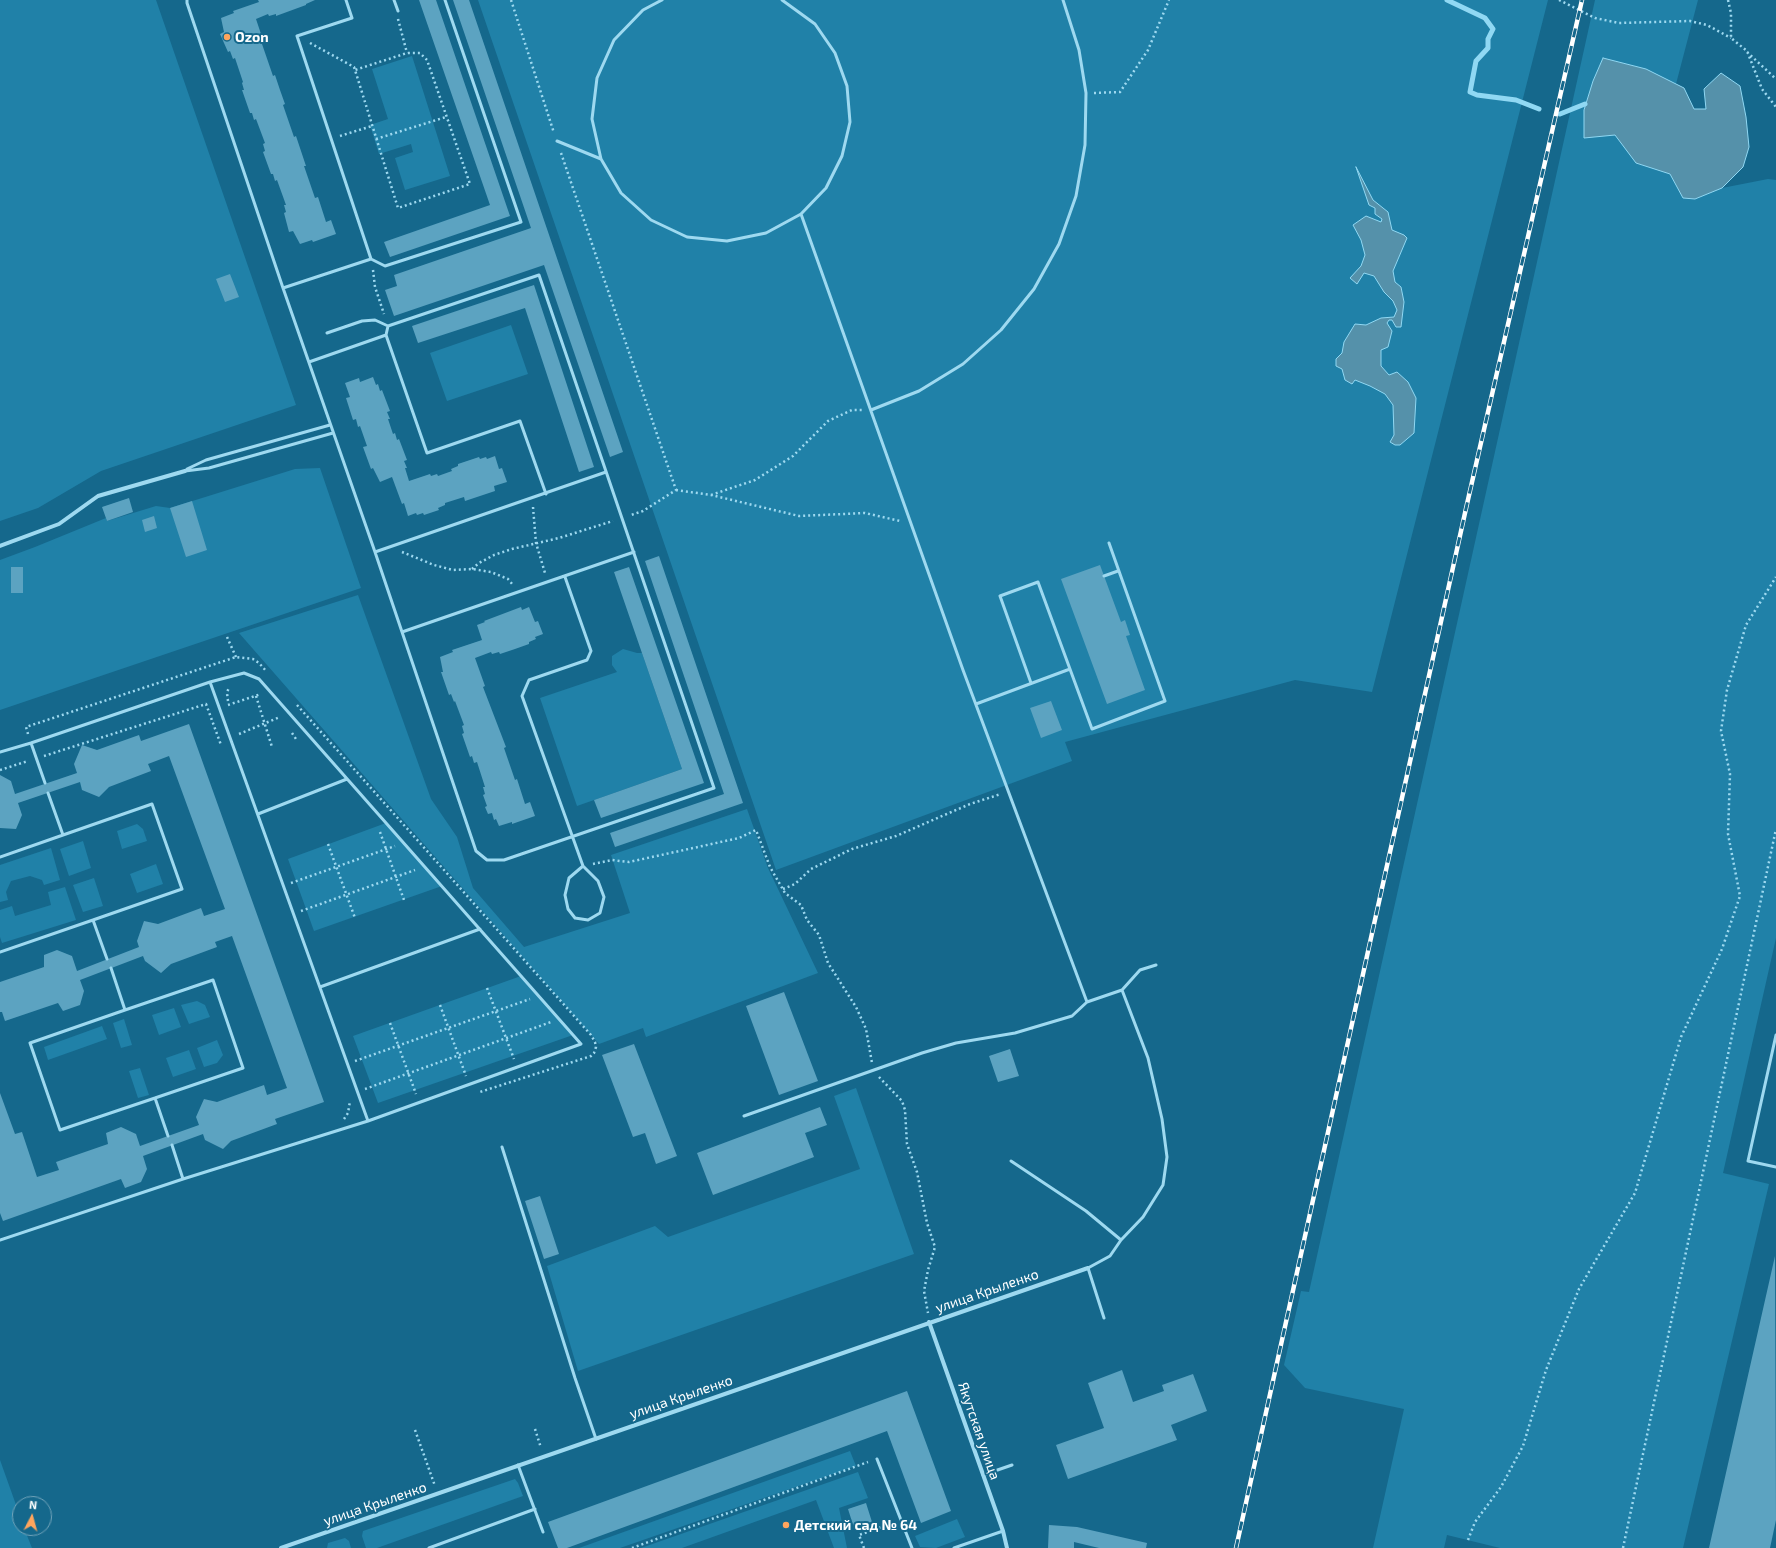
<!DOCTYPE html>
<html>
<head>
<meta charset="utf-8">
<style>
	body { margin:0 }
	#map { position:relative; width:1776px; height:1548px; overflow:hidden; background:#15688c; font-family:"Exo 2",sans-serif }
	canvas { display:block }
	.north { position:absolute; left:12px; top:1496px; width:40px; height:40px; box-sizing:border-box; background:#15688c; border:1px solid #73a4ba; border-radius:50%; rotate:6deg; font-size:11px; font-weight:700; line-height:16px; text-align:center; color:#fff }
	.north::after { content:''; display:block; margin:auto; width:14px; height:18px; background:#ffa55d; clip-path:polygon(50% 0,100% 100%,50% 72%,0 100%) }
</style>
</head>
<body>
<div id="map">
<canvas width="1776" height="1548"></canvas>
<div class="north">N</div>
</div>
<script>
const ctx = document.querySelector('canvas').getContext('2d');
ctx.lineJoin = 'round';
function paint(path, color) { ctx.fillStyle = color; ctx.fill(path, 'evenodd'); }
const shape = rows => new Path2D(rows.map(r => 'M' + r).join(''));
function stroke(path, color, width, dash) { ctx.strokeStyle = color; ctx.lineWidth = width; ctx.lineCap = dash ? 'butt' : 'round'; ctx.setLineDash(dash || []); ctx.stroke(path); }
function write(font, color, halo, rows, align = 'center') {
  ctx.font = font + ' "Exo 2",sans-serif'; ctx.lineWidth = 4; ctx.setLineDash([]); ctx.textBaseline = 'middle'; ctx.strokeStyle = halo; ctx.fillStyle = color; for (const [text, x, y, turn = 0] of rows) {
    ctx.save(); ctx.translate(x, y); ctx.rotate((+turn || 0) * Math.PI / 180); ctx.textAlign = isNaN(turn) ? turn : align; if (halo) ctx.strokeText(text, 0, 0); ctx.fillText(text, 0, 0); ctx.restore();
  }
}
const green = shape([
	[0,0,156,0,296,405,101,471,38,508,0,521],
	[478,0,1548,0,1372,692,1295,680,1065,742,1072,761,776,870],
	[1595,0,1698,0,1676,84,1646,69,1603,58,1593,81,1584,110,1615,135,1636,163,1670,174,1683,198,1695,199,1722,188,1768,179,1776,180,1776,938,1723,1173,1769,1184,1683,1548,1500,1548,1447,1535,1444,1548,1373,1548,1404,1409,1305,1388,1284,1365,1301,1291,1309,1292],
	[412,56,450,176,405,190,395,158,413,152,411,144,379,154,370,125,388,119,372,69],
	[511,325,528,374,447,401,430,353],
	[320,468,361,588,0,710,0,560,35,547,106,518,107,521,156,506,170,508,295,469],
	[358,595,431,799,457,837,473,888,524,947,630,913,611,855,747,809,768,868,818,973,646,1037,643,1028,599,1044,239,633],
	[623,649,637,653,642,653,682,769,577,806,540,698,617,672,612,665,612,656],
	[386,823,442,886,314,931,288,859],
	[137,824,143,829,147,841,122,849,117,831],
	[83,841,91,868,69,876,60,849],
	[51,848,60,880,44,885,42,880,30,876,11,881,6,892,8,900,0,902,0,865],
	[156,864,163,884,137,893,130,874],
	[94,878,103,906,83,912,73,885],
	[65,887,76,920,2,943,0,937,0,910,12,906,15,916,51,905,48,892],
	[521,976,573,1035,378,1103,353,1036],
	[197,1001,205,1005,210,1017,189,1024,181,1005],
	[174,1008,181,1027,159,1035,152,1015],
	[124,1019,132,1045,121,1048,113,1023],
	[102,1026,107,1039,48,1060,44,1047],
	[217,1040,223,1055,217,1063,204,1067,197,1048],
	[189,1050,196,1069,173,1077,166,1058],
	[140,1068,149,1095,138,1098,129,1071],
	[856,1088,914,1254,578,1371,547,1266,655,1226,668,1237,860,1169,834,1096],
	[850,1451,856,1466,620,1548,579,1548],
	[0,1460,20,1516,20,1528,24,1528,32,1548,0,1548],
	[858,1472,868,1498,839,1508,847,1548,834,1548,816,1500,682,1548,641,1548],
	[515,1479,518,1483,523,1496,377,1548,366,1548,362,1536,363,1531],
	[957,1519,965,1537,936,1548,920,1547,915,1536],
	[345,1538,349,1541,351,1548,327,1548,328,1543]
]);
const water = shape([
	[1603,58,1646,69,1684,88,1694,109,1706,109,1704,89,1721,73,1740,86,1746,117,1749,147,1743,167,1722,188,1695,199,1683,198,1670,174,1636,163,1615,135,1584,138,1584,110,1593,81,1603,58],
	[1356,167,1373,200,1388,212,1392,230,1404,235,1407,238,1393,271,1395,282,1401,287,1404,302,1401,327,1396,327,1392,320,1389,320,1387,323,1392,331,1388,347,1381,350,1381,366,1389,375,1397,372,1408,382,1416,398,1414,433,1400,445,1395,445,1390,442,1394,435,1393,405,1385,394,1370,386,1355,380,1352,384,1345,380,1342,369,1336,366,1336,359,1342,353,1344,342,1355,324,1366,325,1381,318,1394,317,1397,310,1393,301,1384,292,1374,276,1364,273,1357,284,1350,278,1361,266,1365,255,1361,240,1353,225,1366,216,1381,222,1382,219,1375,214,1375,208,1369,205,1356,167]
]);
const stream = shape([
	[1447,0,1485,18,1493,29,1488,39,1488,48,1476,61,1470,92,1477,95,1516,100,1539,109],
	[1560,114,1585,104]
]);
const building = shape([
	[258,0,315,0,306,4,306,5,276,16,276,14,269,16,268,14,256,19,264,43,262,44,273,76,275,75,280,90,285,104,283,105,294,137,296,136,306,166,304,166,315,198,318,197,326,222,331,220,336,234,313,242,312,240,300,244,293,231,289,232,284,213,286,212,284,205,286,205,277,180,275,181,273,174,271,174,263,152,265,151,263,144,265,143,256,119,254,120,252,113,250,113,242,90,244,90,242,83,243,82,235,58,233,59,230,51,228,52,220,34,224,32,221,18,234,13,233,11,259,2],
	[419,0,436,0,510,216,390,257,384,242,490,205],
	[453,0,469,0,623,452,610,457,544,265,394,316,385,290,397,286,394,275,531,228],
	[230,274,239,297,225,302,216,279],
	[534,285,594,467,579,472,525,308,418,343,412,326],
	[373,377,376,385,378,384,380,391,382,390,390,411,387,412,390,419,388,419,393,434,395,433,397,440,399,439,407,460,404,461,407,468,405,468,409,481,430,474,431,476,437,474,438,476,452,471,451,469,458,466,458,464,479,457,480,459,486,457,487,459,495,456,499,469,502,468,507,482,494,486,495,491,465,501,464,497,445,503,445,505,438,508,439,510,424,515,423,513,417,515,416,513,408,516,404,503,402,504,392,477,380,482,373,468,371,469,363,447,367,446,360,426,358,427,356,419,353,420,346,398,350,397,345,383,359,378,360,382],
	[129,498,133,512,107,521,102,507],
	[192,501,207,550,186,557,170,508],
	[154,516,157,528,145,532,142,520],
	[659,556,743,803,615,847,610,833,724,794,645,561],
	[1100,565,1121,622,1125,620,1130,635,1126,636,1145,690,1107,704,1061,579],
	[11,567,23,567,23,593,11,593],
	[629,567,704,783,601,818,594,800,682,769,614,572],
	[521,607,522,610,529,607,535,622,538,621,543,634,535,637,536,639,529,642,529,644,515,649,500,654,499,652,492,654,491,652,475,658,485,686,483,687,506,747,504,748,515,780,517,779,525,804,530,802,535,816,512,824,512,822,499,826,496,819,494,820,492,813,488,814,485,807,487,806,483,795,485,794,483,787,485,787,477,762,474,763,472,756,470,757,462,734,464,733,462,726,464,725,455,701,454,702,451,694,449,695,441,672,443,672,440,657,453,652,452,650,482,640,477,625,485,622,484,621],
	[1051,701,1062,730,1041,738,1030,708],
	[189,724,324,1102,275,1119,277,1124,231,1141,223,1149,205,1140,203,1134,143,1156,147,1169,141,1182,125,1188,121,1179,3,1221,0,1213,0,1093,15,1134,22,1132,37,1177,59,1170,56,1162,108,1144,106,1133,121,1127,136,1134,140,1146,199,1125,196,1117,204,1099,217,1102,264,1085,267,1095,287,1088,232,936,215,942,217,947,171,964,161,973,145,961,143,956,80,980,84,991,80,1005,63,1011,58,1003,5,1021,2,1012,0,1012,0,982,44,967,44,955,57,950,72,956,77,971,139,947,137,941,144,921,158,924,201,908,204,916,225,909,169,756,148,764,151,771,109,787,99,797,82,790,80,782,18,803,22,815,16,829,0,828,0,775,11,781,15,794,77,773,74,764,82,745,97,750,139,735,141,741],
	[784,992,818,1081,779,1095,746,1006],
	[634,1044,677,1156,656,1164,645,1133,633,1137,602,1055],
	[1010,1049,1019,1076,998,1082,989,1056],
	[820,1107,827,1125,805,1133,814,1157,713,1195,697,1153],
	[540,1196,559,1254,544,1259,525,1201],
	[1775,1256,1776,1520,1770,1548,1709,1548],
	[1122,1370,1133,1402,1164,1391,1162,1385,1193,1374,1207,1411,1171,1425,1177,1440,1068,1479,1056,1445,1104,1428,1088,1383],
	[907,1391,951,1511,921,1523,887,1431,567,1548,558,1548,548,1522],
	[866,1503,872,1522,854,1528,848,1509],
	[1049,1525,1077,1527,1147,1543,1146,1548,1099,1548,1074,1542,1074,1548,1048,1548]
]);
const path = shape([
	[511,0,554,133],
	[1559,0,1595,18,1619,23,1690,21,1707,25,1731,38],
	[1728,0,1731,13,1731,38,1747,51,1762,89,1776,107],
	[398,19,407,53],
	[310,43,354,67,355,70,398,208,470,184,427,60,420,53,407,53,355,70],
	[1747,52,1776,79],
	[1094,93,1120,92,1148,50,1169,0],
	[340,136,372,126],
	[376,139,446,117],
	[561,153,676,490,643,511,631,515],
	[373,270,375,287,384,314],
	[676,490,711,495,799,516,865,513,900,521],
	[711,495,755,480,793,456,828,421,852,410,862,410],
	[533,507,536,543,545,573],
	[402,552,434,565,453,570,472,569,491,572,508,579,513,585],
	[472,569,479,563,494,555,512,549,559,538,613,521],
	[227,637,236,657],
	[256,696,272,747],
	[228,701,227,693,229,687],
	[228,705,261,694],
	[297,705,591,1035,595,1042,596,1047,594,1053,591,1056,480,1092],
	[292,733,296,739],
	[28,734,26,727,236,657,253,659,259,663,267,672],
	[239,734,280,717],
	[44,756,206,704,221,745],
	[0,770,28,761],
	[380,832,404,900],
	[328,844,355,918],
	[593,864,612,860,629,862,739,838,756,830,770,867,785,893,801,905,807,920,819,935,828,963,856,1007,866,1029,872,1063],
	[291,883,395,846],
	[783,889,795,884,811,869,852,849,896,836,970,804,1001,794],
	[301,911,415,870],
	[487,988,514,1059],
	[440,1005,466,1076],
	[390,1023,416,1094],
	[355,1061,530,999],
	[879,1077,902,1101,905,1110,907,1144,917,1172,927,1223,935,1247,928,1270,924,1291,928,1313],
	[365,1089,551,1022],
	[344,1119,348,1113,350,1101],
	[535,1429,541,1448],
	[415,1430,435,1486],
	[1468,1540,1475,1522,1501,1487,1523,1446,1546,1370,1579,1289,1635,1193,1681,1037,1722,949,1740,896,1728,834,1730,774,1721,731,1727,690,1746,625,1776,577],
	[632,1548,868,1462],
	[864,1548,859,1535,893,1523],
	[1623,1548,1776,829]
]);
const lane = shape([
	[187,0,187,3,283,288,375,552,476,851,487,860,504,860,714,788,539,275,388,326,386,335],
	[346,0,352,18,297,36,371,259],
	[394,0,398,11],
	[662,0,643,10,614,40,597,78,592,119,601,159,621,193,651,220,687,237,727,241,766,233,801,214,826,188,842,156,850,122,847,86,835,53,815,24,782,0],
	[557,141,601,159],
	[801,214,963,670,1087,1002],
	[283,288,371,259,385,266,521,222,445,0],
	[327,333,362,321,375,320,388,326],
	[309,362,386,335,427,453,520,421,546,494],
	[871,410,919,391,963,364,1001,330,1034,289,1059,244,1076,196,1085,145,1086,93,1079,50,1063,0],
	[187,469,206,460,330,425],
	[185,471,209,468,333,433],
	[375,552,606,472],
	[1104,576,1118,571],
	[565,577,591,651,587,660,529,680,522,696,583,866,598,881,604,897,600,913,588,920,575,918,568,909,565,895,569,878,583,866],
	[402,632,634,552],
	[210,682,244,673,259,679,581,1044,368,1121],
	[1031,683,1000,596,1038,582,1092,729,1165,701,1109,543],
	[976,704,1070,669],
	[31,743,210,682,368,1121,183,1179],
	[0,752,31,743,45,783],
	[258,814,347,779],
	[63,835,152,804,182,889,93,920],
	[0,857,63,835,48,793],
	[0,952,93,920,107,959],
	[111,968,125,1010,30,1043,60,1130,155,1098,168,1136],
	[320,987,480,929],
	[125,1010,213,980,243,1068,155,1098],
	[1776,1035,1748,1161,1776,1167],
	[744,1116,922,1053,956,1043,1015,1033,1072,1016,1087,1002,1122,990,1140,970,1156,965],
	[502,1147,575,1378,596,1439],
	[1011,1161,1086,1211,1121,1240],
	[0,1240,183,1179,172,1145],
	[1104,1318,1088,1268,1110,1256,1121,1240,1143,1217,1163,1185,1167,1157,1162,1119,1148,1058,1122,990],
	[877,1459,912,1548],
	[518,1465,543,1532],
	[983,1475,1012,1465],
	[429,1548,535,1509],
	[954,1548,1003,1531]
]);
const street = shape([
	[0,546,59,524,98,496,185,471],
	[929,1322,1003,1531,1007,1548],
	[281,1548,1088,1268]
]);
const rail = shape([
	[1236,1548,1467,504,1582,0]
]);
const markers = [
	[227,37,4,"#ffa55d"],
	[786,1525,4,"#ffa55d"]
];
const poiNames = [
	["Ozon",235,37],
	["Детский сад № 64",794,1525]
];
const streetNames = [
	["улица Крыленко",987,1291,-19],
	["улица Крыленко",681,1397,-19],
	["Якутская улица",979,1431,71],
	["улица Крыленко",375,1504,-19]
];
paint(green, '#2081a8');
paint(water, '#5591aa');
stroke(water, '#90d8f3', 1);
stroke(stream, '#90d8f3', 5);
paint(building, '#5ca3c1');
stroke(path, '#9ed9f0', 2.5, [2, 3]);
stroke(lane, '#9ed9f0', 3);
stroke(street, '#9ed9f0', 4);
stroke(rail, '#fff', 4.5);
stroke(rail, '#15688c', 3, [9]);
for (const [x, y, r, color] of markers) { const dot = new Path2D(); dot.arc(x, y, r, 0, 2 * Math.PI); ctx.fillStyle = color; ctx.fill(dot); stroke(dot, '#15688c', 1.5); }
write('bold 14px', '#fff', '#15688c', poiNames, 'left');
write('14px', '#fff', '#15688c', streetNames);
</script>
</body>
</html>
